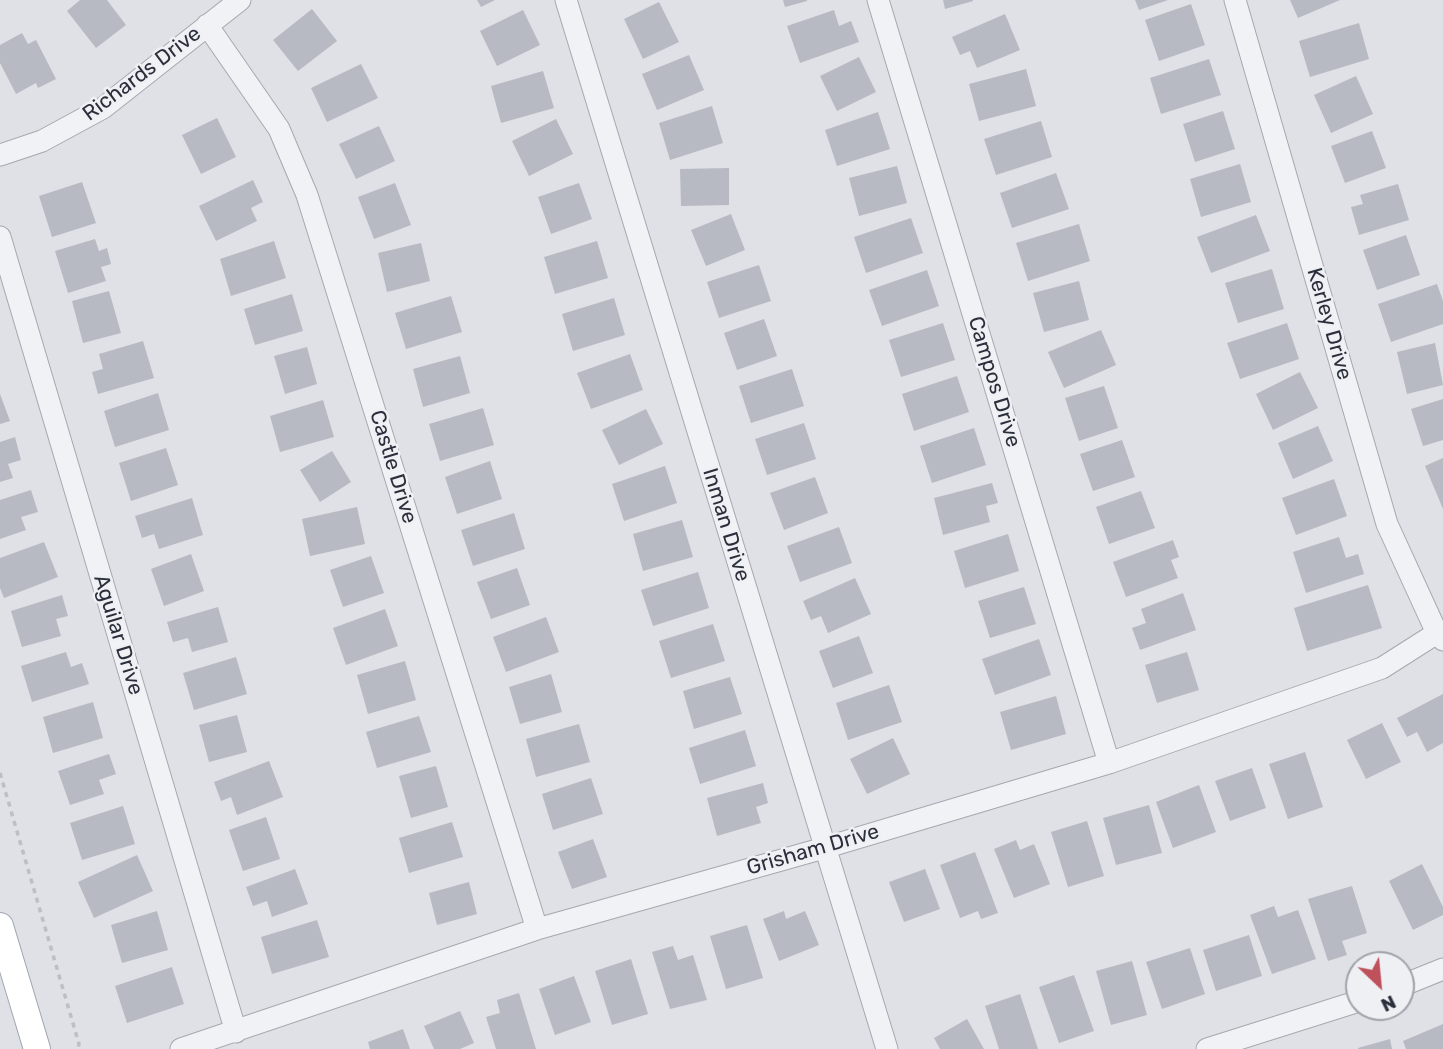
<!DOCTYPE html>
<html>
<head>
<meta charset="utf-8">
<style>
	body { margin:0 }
	#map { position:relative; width:1443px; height:1049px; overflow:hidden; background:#dfe1e6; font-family:Rubik,sans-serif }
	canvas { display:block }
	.north { position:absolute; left:1345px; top:951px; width:70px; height:70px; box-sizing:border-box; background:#eef0f4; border:2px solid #a0a3aa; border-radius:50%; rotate:154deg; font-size:19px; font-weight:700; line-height:28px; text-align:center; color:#2a2f3b }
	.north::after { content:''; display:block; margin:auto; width:24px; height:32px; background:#be515c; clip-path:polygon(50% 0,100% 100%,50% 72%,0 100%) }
</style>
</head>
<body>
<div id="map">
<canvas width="1443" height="1049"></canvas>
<div class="north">N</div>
</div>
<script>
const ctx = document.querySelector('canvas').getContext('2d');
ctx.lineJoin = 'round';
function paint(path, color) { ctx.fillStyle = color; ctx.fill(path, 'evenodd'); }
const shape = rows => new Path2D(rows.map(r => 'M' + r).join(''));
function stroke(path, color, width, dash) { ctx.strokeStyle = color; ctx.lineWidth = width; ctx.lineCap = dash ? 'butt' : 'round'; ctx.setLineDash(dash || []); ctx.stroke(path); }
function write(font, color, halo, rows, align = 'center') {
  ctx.font = font + ' Rubik,sans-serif'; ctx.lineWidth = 5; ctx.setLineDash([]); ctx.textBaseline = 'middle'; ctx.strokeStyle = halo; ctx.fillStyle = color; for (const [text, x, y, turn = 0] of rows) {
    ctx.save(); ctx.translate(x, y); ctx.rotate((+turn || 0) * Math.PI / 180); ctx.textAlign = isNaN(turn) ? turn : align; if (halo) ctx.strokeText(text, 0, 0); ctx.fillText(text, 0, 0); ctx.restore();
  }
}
const building = shape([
	[80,0,107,0,126,25,96,48,67,11],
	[477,0,495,0,481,7],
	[783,0,807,0,807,1,785,7],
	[943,0,973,0,973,1,945,9],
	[1135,0,1168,0,1139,10],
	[1290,0,1340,0,1298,18],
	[659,2,679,42,643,59,624,19],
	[1191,4,1205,45,1159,61,1145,20],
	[312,9,337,41,298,71,273,40],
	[523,10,540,45,497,66,480,31],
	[834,10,839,26,851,21,859,42,800,63,787,26],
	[1005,14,1020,50,977,68,970,51,960,55,952,37],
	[1359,23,1369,59,1310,77,1299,41],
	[22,33,28,44,36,40,56,79,38,88,36,83,16,94,0,63,0,45],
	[689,55,704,90,657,110,642,74],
	[859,57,876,92,837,111,820,76],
	[1209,59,1221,95,1161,114,1150,78],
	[361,64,378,98,327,122,311,88],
	[1026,69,1036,106,979,121,969,84],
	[543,71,554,108,501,123,491,86],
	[1356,76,1373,114,1331,133,1314,95],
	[712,106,723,143,670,160,659,123],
	[1223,111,1235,149,1195,162,1183,124],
	[878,112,890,149,837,166,825,130],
	[217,118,236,157,201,174,182,135],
	[556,119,573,154,529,176,512,141],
	[1041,121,1052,157,996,175,984,139],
	[379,126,395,161,356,179,339,144],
	[1372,131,1386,168,1345,183,1331,146],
	[1240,164,1251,202,1201,217,1190,179],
	[897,166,907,203,859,216,849,178],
	[729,168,729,205,681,206,680,169],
	[1056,173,1069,209,1012,228,1000,193],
	[253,180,263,202,251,208,257,221,216,241,199,206],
	[82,182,96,223,52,237,39,196],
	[395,183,411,225,374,239,358,197],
	[579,183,592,219,551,234,538,197],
	[1398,184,1409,220,1359,235,1351,207,1363,204,1360,195],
	[731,214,745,250,706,266,691,230],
	[1256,215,1270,251,1211,273,1197,237],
	[911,218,923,253,866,273,854,237],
	[1079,224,1090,261,1028,281,1016,243],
	[1406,235,1420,275,1377,290,1363,250],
	[95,239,99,251,107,248,111,264,101,267,106,281,68,293,55,251],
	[274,241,286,278,231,296,220,259],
	[597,241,608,278,555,294,544,257],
	[421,243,430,281,387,292,378,253],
	[759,265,771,301,719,318,707,282],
	[1272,269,1284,309,1238,323,1225,283],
	[927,270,939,306,882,326,869,290],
	[1079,281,1089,320,1044,332,1033,293],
	[1437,284,1443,301,1443,324,1391,342,1378,304],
	[109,291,121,333,83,343,72,301],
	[292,294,303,331,255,345,244,309],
	[451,296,462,332,406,349,395,313],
	[614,298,625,335,573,351,562,314],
	[764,319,777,356,737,370,724,333],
	[943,323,955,360,901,377,889,340],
	[1287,323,1299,359,1240,379,1227,343],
	[1101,330,1116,365,1064,388,1048,352],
	[143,341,154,378,98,394,92,372,103,369,99,354],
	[1435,343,1443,385,1407,394,1397,352],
	[307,347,317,384,285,394,274,356],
	[630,354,643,390,591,409,577,373],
	[460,356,470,393,423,407,413,369],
	[792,369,804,406,751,423,739,386],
	[1300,372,1318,408,1273,430,1256,394],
	[957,376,969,412,914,431,902,394],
	[1104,386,1118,428,1079,441,1065,398],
	[158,393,169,430,115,447,104,411],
	[0,394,10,421,0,424],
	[1443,399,1443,440,1423,446,1411,409],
	[323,400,334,437,280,452,270,416],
	[483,408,494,445,440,461,429,424],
	[646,409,663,444,619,465,602,430],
	[804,423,816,459,767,475,755,439],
	[1318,426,1333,461,1293,479,1278,443],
	[974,428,986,465,932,483,920,446],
	[15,437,21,460,8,464,13,478,0,482,0,442],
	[1122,440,1135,477,1093,491,1080,454],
	[166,448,178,485,131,501,119,463],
	[332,451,351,482,320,502,300,470],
	[1443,458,1443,509,1425,466],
	[490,461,502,499,457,514,445,477],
	[665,466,677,503,624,521,612,484],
	[815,477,828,513,784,530,770,493],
	[1334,479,1347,516,1296,535,1282,498],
	[992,483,998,503,986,506,990,522,943,535,934,498],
	[31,490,38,512,21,517,26,530,0,539,0,500],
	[1141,491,1155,528,1109,544,1096,507],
	[192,498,203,535,159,549,154,534,142,538,135,516],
	[357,507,365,544,310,556,302,519],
	[514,513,525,549,473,566,461,530],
	[682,520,693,557,643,571,633,534],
	[839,527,852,563,800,582,787,546],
	[1008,534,1019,571,965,588,954,551],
	[1339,537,1346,558,1358,554,1364,574,1306,593,1293,552],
	[1173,540,1179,557,1171,560,1178,578,1126,597,1113,562],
	[44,542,58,577,4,598,0,588,0,558],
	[191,554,204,591,164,606,151,569],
	[371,556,384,593,343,607,330,570],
	[517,568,530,605,491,619,477,582],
	[698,572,709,608,653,626,641,590],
	[855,578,871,614,828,633,821,616,811,620,803,601],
	[1368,585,1382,628,1307,651,1294,608],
	[1024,587,1036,624,990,638,978,601],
	[1183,593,1196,630,1140,650,1132,628,1146,623,1141,609],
	[62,595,68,616,56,619,61,636,22,647,11,611],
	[218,607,228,642,192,652,188,638,173,642,167,622],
	[385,609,398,646,346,665,333,628],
	[546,617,559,652,506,672,493,637],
	[713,624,725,661,671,678,659,641],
	[859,636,873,673,833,688,819,651],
	[1039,639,1051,675,995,695,982,659],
	[66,652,71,667,82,663,89,684,32,702,21,666],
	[1187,652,1199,690,1157,703,1145,665],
	[236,657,247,694,194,710,183,673],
	[405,661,416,700,368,714,357,675],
	[551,674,562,712,520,724,509,687],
	[730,677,742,714,694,729,683,691],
	[889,685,902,722,848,740,836,703],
	[1443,694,1443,743,1427,752,1417,732,1407,737,1397,718],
	[1056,696,1066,734,1011,750,1000,712],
	[93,702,103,738,53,753,43,717],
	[237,715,247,752,209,762,199,725],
	[419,716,431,752,377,768,366,732],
	[1382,723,1401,762,1366,779,1347,740],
	[579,724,590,762,536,777,526,739],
	[745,730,756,766,700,784,689,748],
	[893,738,910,774,867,794,850,759],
	[1305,752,1323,807,1288,819,1269,764],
	[109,754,116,774,99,780,104,794,70,805,58,771],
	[269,761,283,797,237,815,231,797,221,801,214,782],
	[436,766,448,807,411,818,399,776],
	[1252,768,1266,808,1230,821,1215,781],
	[591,778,603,814,553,830,542,794],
	[763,783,768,803,756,807,761,823,717,836,707,798],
	[1199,785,1216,832,1173,848,1156,802],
	[1149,805,1162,853,1116,865,1103,818],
	[123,806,135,844,82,860,70,823],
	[266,817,280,859,243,871,229,830],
	[1087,821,1104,876,1068,887,1051,832],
	[452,822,463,857,409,873,399,838],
	[593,839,607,877,572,889,558,852],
	[1016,840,1020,850,1034,844,1050,884,1014,898,994,849],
	[975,852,998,913,981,919,978,911,960,918,940,865],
	[137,855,153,891,94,918,78,882],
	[1422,864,1443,907,1443,915,1413,930,1389,881],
	[295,869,308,904,272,917,267,901,253,906,246,887],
	[925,869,940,909,904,922,889,882],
	[469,882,477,914,437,925,429,893],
	[1352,886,1367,933,1342,941,1347,955,1328,961,1308,899],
	[1274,906,1278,917,1298,910,1316,959,1272,974,1250,915],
	[157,911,168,950,122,963,111,925],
	[784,911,786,919,805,911,819,945,779,961,763,919],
	[317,920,329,957,272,974,261,937],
	[747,925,763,978,726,989,710,936],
	[1249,935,1262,976,1216,991,1203,950],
	[673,946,678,960,693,955,707,1000,670,1009,652,952],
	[1190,948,1205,994,1162,1009,1146,962],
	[631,959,648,1014,612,1025,595,971],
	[1132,961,1147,1015,1111,1025,1096,971],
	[172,967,184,1004,127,1023,115,986],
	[1074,975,1094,1031,1059,1043,1039,987],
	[574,976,591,1022,555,1035,539,989],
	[519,993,536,1049,496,1049,486,1017,500,1013,497,1000],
	[1020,994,1038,1049,999,1049,985,1006],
	[460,1011,474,1043,460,1049,434,1049,424,1026],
	[967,1019,984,1049,940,1049,934,1038],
	[1443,1024,1443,1049,1406,1049,1403,1041],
	[403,1029,410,1049,370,1049,368,1042],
	[1390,1039,1392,1049,1358,1049,1358,1048]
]);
const path = shape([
	[0,773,79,1044,78,1049]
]);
const minor = shape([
	[566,0,887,1049],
	[878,0,1109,763],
	[1235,0,1387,524,1437,633,1443,640],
	[207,25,279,129,307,195,537,929],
	[0,155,42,141,103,108,240,0],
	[0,237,236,1032],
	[1401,986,1443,969],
	[181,1049,537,929,824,848,1109,763,1382,668,1437,633],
	[1207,1049,1359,1001]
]);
const major = shape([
	[0,926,37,1049]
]);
const streetNames = [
	["Richards Drive",142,74,-37],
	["Kerley Drive",1329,324,74],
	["Campos Drive",994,382,73],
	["Castle Drive",393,467,73],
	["Inman Drive",726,525,73],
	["Aguilar Drive",118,635,73],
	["Grisham Drive",813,850,-16]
];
paint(building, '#b7bac2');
stroke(minor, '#a5a8af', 23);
stroke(major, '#9fa5b1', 28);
stroke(path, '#bdbfc5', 3.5, [5, 5]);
stroke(minor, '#f1f2f5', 21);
stroke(major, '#fff', 26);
write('21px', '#2a2f3b', '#eef0f4', streetNames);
</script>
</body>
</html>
